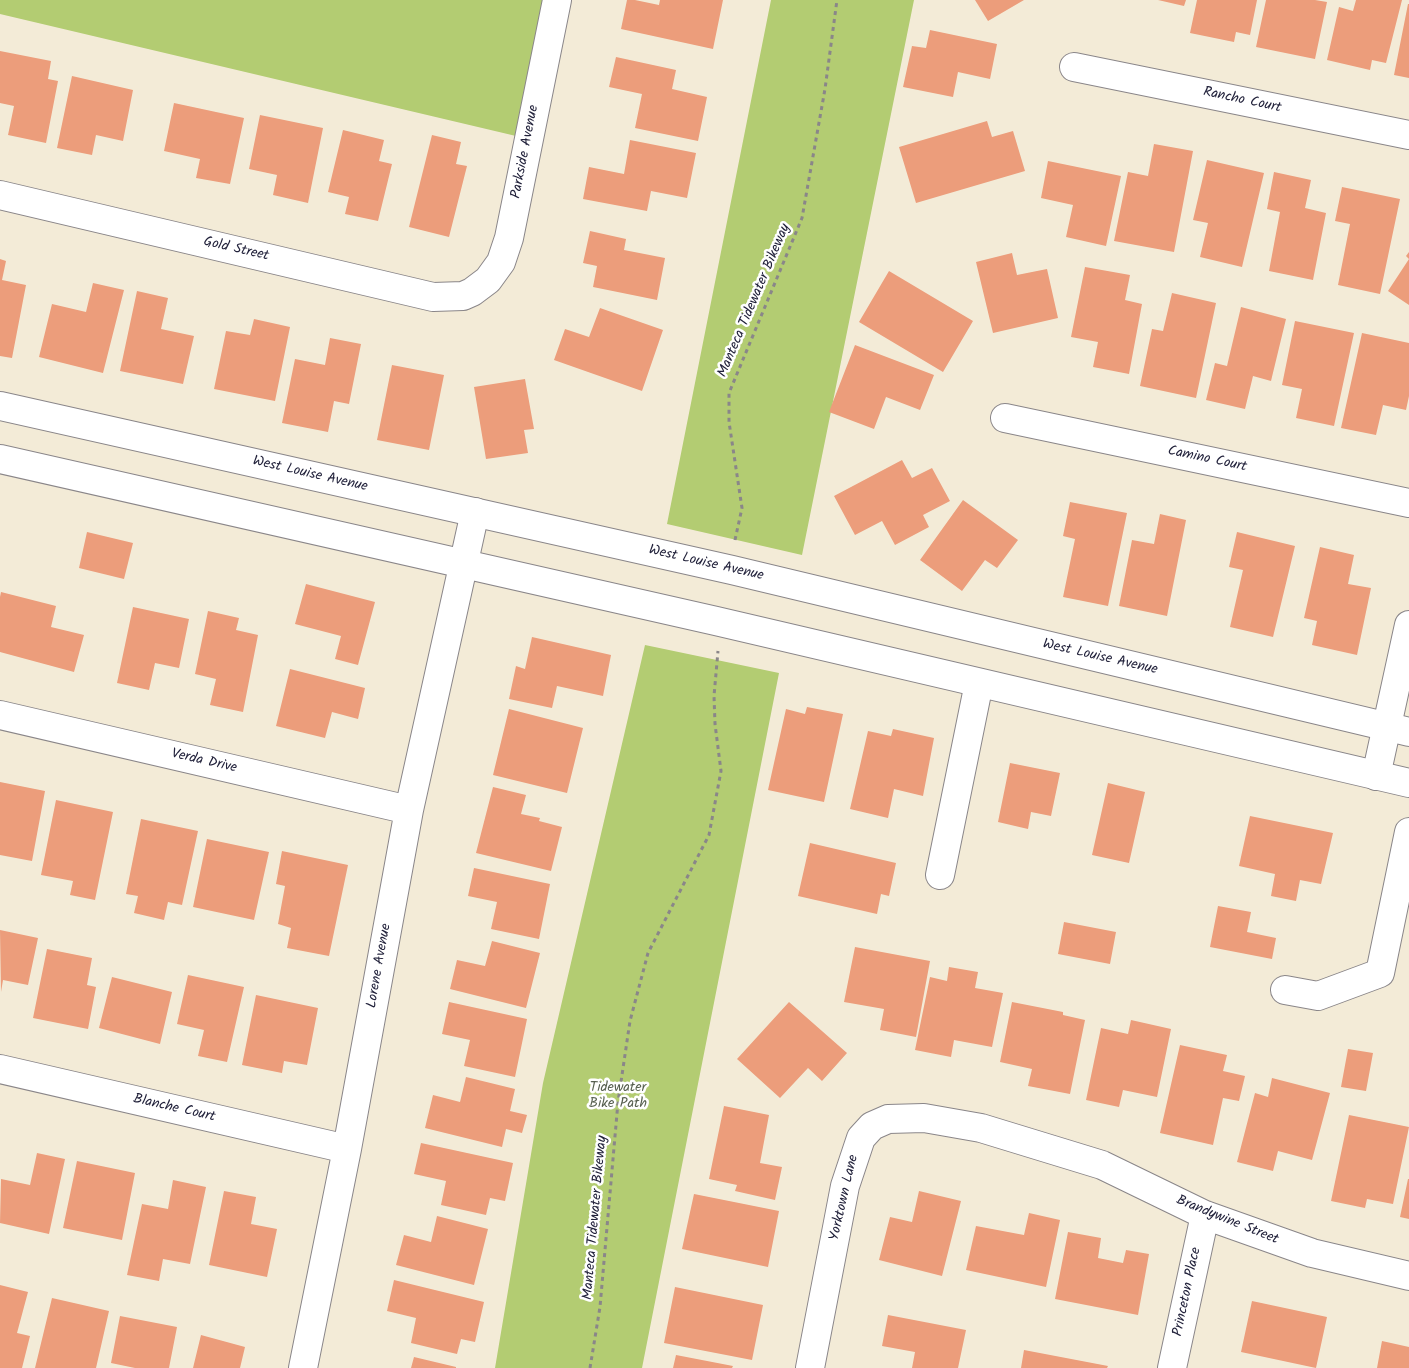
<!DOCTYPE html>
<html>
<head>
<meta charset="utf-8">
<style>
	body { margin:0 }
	canvas { display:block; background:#f3ebd7 }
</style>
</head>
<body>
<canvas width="1409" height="1368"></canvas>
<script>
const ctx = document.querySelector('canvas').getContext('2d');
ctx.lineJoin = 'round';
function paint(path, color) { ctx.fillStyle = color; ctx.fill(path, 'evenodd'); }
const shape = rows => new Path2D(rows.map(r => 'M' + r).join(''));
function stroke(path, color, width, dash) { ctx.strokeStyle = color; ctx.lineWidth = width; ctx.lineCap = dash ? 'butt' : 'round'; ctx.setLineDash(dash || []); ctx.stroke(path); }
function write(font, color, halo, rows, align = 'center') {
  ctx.font = font + ' Kalam,sans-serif'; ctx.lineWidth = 5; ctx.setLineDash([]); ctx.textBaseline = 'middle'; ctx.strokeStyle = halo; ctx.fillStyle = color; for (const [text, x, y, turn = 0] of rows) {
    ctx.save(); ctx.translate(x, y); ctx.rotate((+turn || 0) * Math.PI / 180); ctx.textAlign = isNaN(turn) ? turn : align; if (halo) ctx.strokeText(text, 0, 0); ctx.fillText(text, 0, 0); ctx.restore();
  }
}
const green = shape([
	[0,0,543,0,516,136,0,14],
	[771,0,914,0,802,555,667,524],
	[645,645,779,673,642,1368,495,1368,543,1083]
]);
const building = shape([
	[627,0,635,0,659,5,660,0,723,0,713,49,621,29],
	[975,0,1024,0,988,21],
	[1158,0,1186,0,1184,6],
	[1197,0,1257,0,1250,35,1236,32,1234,42,1190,33],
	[1266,0,1315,0,1327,2,1315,59,1256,47],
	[1356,0,1402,0,1386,63,1372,60,1370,70,1327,60,1339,7,1353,11],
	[1408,4,1409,4,1409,78,1394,75],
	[930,30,997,44,990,79,958,72,953,97,903,87,912,46,926,48],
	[0,51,51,61,48,79,58,81,46,143,8,135,14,106,0,103],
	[616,57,676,70,672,89,707,97,698,141,635,128,642,94,609,87],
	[72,76,133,90,123,141,96,135,92,155,57,148],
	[174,103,244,118,230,184,196,178,200,159,164,151],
	[260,115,323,128,308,203,273,195,277,175,249,169],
	[987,121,992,137,1013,131,1025,171,916,203,899,147],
	[343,130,384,140,379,161,392,164,378,221,345,214,349,197,328,192],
	[432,135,461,142,456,164,467,166,449,237,409,227],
	[630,140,696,153,687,198,651,191,647,211,583,199,589,167,624,174],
	[1154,144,1193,151,1174,252,1114,241,1128,172,1148,176],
	[1207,160,1264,173,1242,267,1200,257,1208,223,1193,220],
	[1048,161,1121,176,1106,246,1066,237,1073,205,1041,198],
	[1274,172,1311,180,1305,208,1326,213,1313,280,1269,271,1280,212,1267,209],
	[1342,187,1400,199,1380,294,1338,285,1350,224,1335,221],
	[590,231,626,239,624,250,665,258,657,300,593,287,597,266,583,263],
	[1409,252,1409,305,1388,291,1409,259,1406,256],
	[1012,253,1017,275,1047,269,1058,318,993,333,976,262],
	[0,259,6,261,2,280,26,285,12,358,0,356],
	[1085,267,1130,275,1125,300,1142,304,1129,374,1093,367,1098,342,1071,337],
	[889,271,973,321,943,372,859,322],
	[93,283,124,290,103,373,39,357,52,304,86,312],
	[137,291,168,298,161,329,194,336,183,384,120,371],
	[1172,293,1216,303,1196,398,1140,386,1152,329,1163,331],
	[1241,307,1286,319,1271,381,1253,376,1245,409,1206,400,1215,363,1227,366],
	[600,308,663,330,642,391,554,360,565,329,589,337],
	[254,319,290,327,275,401,214,389,226,331,250,335],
	[1295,321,1354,333,1334,426,1296,418,1302,389,1282,385],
	[1362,333,1409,343,1409,396,1406,410,1383,405,1376,435,1341,428],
	[330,338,361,344,349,404,334,401,328,432,282,423,295,359,325,365],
	[855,345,934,375,920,410,886,397,874,429,829,412],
	[392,365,444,375,429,450,377,440],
	[525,379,534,429,524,430,528,453,486,459,474,387],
	[902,460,912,478,932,468,950,501,923,515,929,527,895,545,882,521,855,535,834,496],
	[963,500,1018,540,997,568,985,560,962,591,920,560],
	[1070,502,1127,513,1108,606,1063,597,1075,539,1063,536],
	[1160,514,1186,520,1167,616,1119,606,1132,540,1154,544],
	[87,532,133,543,124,579,79,568],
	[1237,532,1295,546,1273,637,1230,627,1243,570,1229,567],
	[1320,547,1354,555,1348,584,1371,588,1357,655,1312,645,1317,621,1304,618],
	[306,584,375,602,358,665,335,659,341,636,295,624],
	[1,592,56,606,51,627,84,635,74,672,0,652,0,597],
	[133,607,189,619,179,668,155,663,149,690,117,683],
	[208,611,239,618,236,630,258,635,243,712,210,705,216,679,195,674],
	[532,637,611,655,603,696,557,686,552,708,509,699,516,666,525,669],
	[290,669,365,688,358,719,332,712,325,738,276,726],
	[807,707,843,714,824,802,768,790,786,709,805,714],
	[509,709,583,728,567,793,493,775],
	[893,729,934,738,923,796,894,789,888,818,850,809,868,731,891,736],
	[1010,763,1060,773,1051,816,1031,812,1028,829,998,822],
	[0,782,45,791,32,861,0,855],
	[1108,783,1145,792,1129,863,1092,855],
	[493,787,526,795,521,814,540,818,539,821,562,827,551,871,476,853],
	[56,800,113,812,95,900,70,895,73,881,41,875],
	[1250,816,1333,833,1321,884,1300,880,1296,901,1271,896,1275,874,1239,866],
	[141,819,198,831,182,905,168,902,164,920,134,913,138,896,126,894],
	[207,839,269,852,254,920,193,907],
	[810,843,896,863,889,896,881,894,877,914,798,896],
	[282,851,348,865,329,956,287,948,291,928,278,924,285,886,276,884],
	[474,868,550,884,539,939,491,929,497,902,468,896],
	[1218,906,1251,912,1247,932,1276,938,1272,959,1210,947],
	[1064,922,1116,932,1110,964,1058,954],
	[0,930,38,938,28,985,3,980,1,992],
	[492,941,540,953,526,1008,450,989,457,960,485,966],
	[855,947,930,961,916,1037,880,1030,884,1009,844,1002],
	[47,949,92,958,87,985,96,987,88,1029,33,1018],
	[949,967,978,972,975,988,1003,993,992,1047,954,1040,951,1057,915,1050,930,977,947,981],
	[188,975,244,987,227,1062,198,1056,204,1030,177,1024],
	[112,977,172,992,160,1044,99,1028],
	[256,995,318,1008,307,1065,284,1061,282,1073,242,1065],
	[449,1002,527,1019,515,1077,464,1066,470,1040,442,1034],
	[789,1002,847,1053,822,1081,808,1068,780,1098,737,1059],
	[1012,1002,1063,1012,1063,1015,1085,1020,1070,1094,1028,1086,1032,1069,1000,1062],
	[1131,1020,1171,1029,1157,1097,1123,1090,1119,1107,1086,1100,1101,1028,1128,1034],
	[1180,1045,1227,1055,1223,1071,1245,1076,1239,1101,1223,1098,1213,1145,1160,1133],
	[1348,1049,1373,1053,1366,1091,1341,1087],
	[466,1077,515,1089,510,1111,527,1115,522,1133,506,1129,502,1147,425,1128,433,1095,460,1102],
	[1272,1078,1330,1093,1312,1160,1278,1151,1273,1171,1237,1162,1255,1093,1268,1097],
	[724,1106,769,1115,760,1163,782,1167,775,1200,735,1191,737,1185,709,1179],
	[1349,1115,1409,1127,1393,1204,1367,1199,1365,1208,1331,1201],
	[421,1143,513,1163,505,1201,490,1198,486,1215,441,1205,446,1181,414,1174],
	[37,1153,65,1159,49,1234,0,1223,1,1179,30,1185],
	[77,1161,135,1173,122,1240,63,1228],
	[1408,1179,1409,1179,1409,1219,1400,1217],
	[173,1180,206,1187,190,1264,163,1259,159,1281,127,1275,142,1204,168,1209],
	[224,1191,256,1197,251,1224,277,1229,267,1277,209,1265],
	[919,1191,961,1201,942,1276,879,1260,890,1217,912,1222],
	[694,1194,779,1211,768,1267,682,1249],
	[1029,1213,1060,1220,1046,1287,966,1270,976,1226,1024,1235],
	[437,1216,488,1229,474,1285,396,1265,404,1235,431,1242],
	[1068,1232,1101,1238,1098,1258,1123,1263,1126,1250,1149,1254,1138,1315,1055,1299],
	[394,1280,484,1302,475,1342,461,1339,457,1354,411,1343,416,1318,387,1311],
	[0,1285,28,1292,17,1333,30,1336,22,1368,0,1368],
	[675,1287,763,1305,752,1360,664,1343],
	[52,1298,109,1311,96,1368,35,1368],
	[1252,1301,1327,1317,1316,1368,1241,1352],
	[888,1315,966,1330,958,1368,912,1368,915,1352,882,1346],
	[120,1316,177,1327,169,1368,135,1368,111,1363],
	[201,1335,245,1347,240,1368,193,1368],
	[1382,1341,1409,1347,1409,1368,1377,1368],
	[1024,1350,1108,1366,1107,1368,1021,1368],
	[676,1355,733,1366,732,1368,673,1368],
	[414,1357,456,1367,456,1368,411,1368]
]);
const path = shape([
	[735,540,742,508,729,422,729,393,802,218,825,89,837,0],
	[590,1368,600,1307,618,1102,630,1021,648,953,709,835,721,771,715,724,714,696,718,651]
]);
const minor = shape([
	[1074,67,1409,135],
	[0,195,433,297,463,296,472,292,488,280,501,262,509,238,557,0],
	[1005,418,1409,503],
	[0,715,409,810],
	[1376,776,1409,625],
	[940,875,979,683],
	[1285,990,1318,996,1380,973,1409,832],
	[0,1069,347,1149],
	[303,1368,347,1149,409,810,475,512],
	[810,1368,845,1186,861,1138,872,1126,888,1119,924,1118,981,1128,1102,1165,1205,1215,1312,1253,1409,1276],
	[1172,1368,1205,1215]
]);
const major = shape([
	[0,406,732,570,1409,732],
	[0,459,716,621,1409,783]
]);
const streetNames = [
	["Rancho Court",1242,101,12],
	["Parkside Avenue",526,152,-79],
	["Gold Street",236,250,13],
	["Manteca Tidewater Bikeway",755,301,-67],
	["Camino Court",1207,460,12],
	["West Louise Avenue",310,475,13],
	["West Louise Avenue",706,564,13],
	["West Louise Avenue",1100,658,13],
	["Verda Drive",204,762,13],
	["Lorene Avenue",380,966,-80],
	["Blanche Court",174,1109,13],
	["Yorktown Lane",845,1198,-77],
	["Manteca Tidewater Bikeway",596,1218,-85],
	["Brandywine Street",1227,1221,22],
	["Princeton Place",1188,1292,-78]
];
const parkNames = [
	["Tidewater",618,1089],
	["Bike Path",618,1105]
];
paint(green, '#b3cc72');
paint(building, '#ec9d7b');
stroke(minor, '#8a8689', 30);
stroke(major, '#8a8689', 30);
stroke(path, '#8a8689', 3, [4, 4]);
stroke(minor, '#fff', 28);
stroke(major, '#fff', 28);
write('14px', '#22223b', '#fff', streetNames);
write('14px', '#555e4e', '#fff', parkNames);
</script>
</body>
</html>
